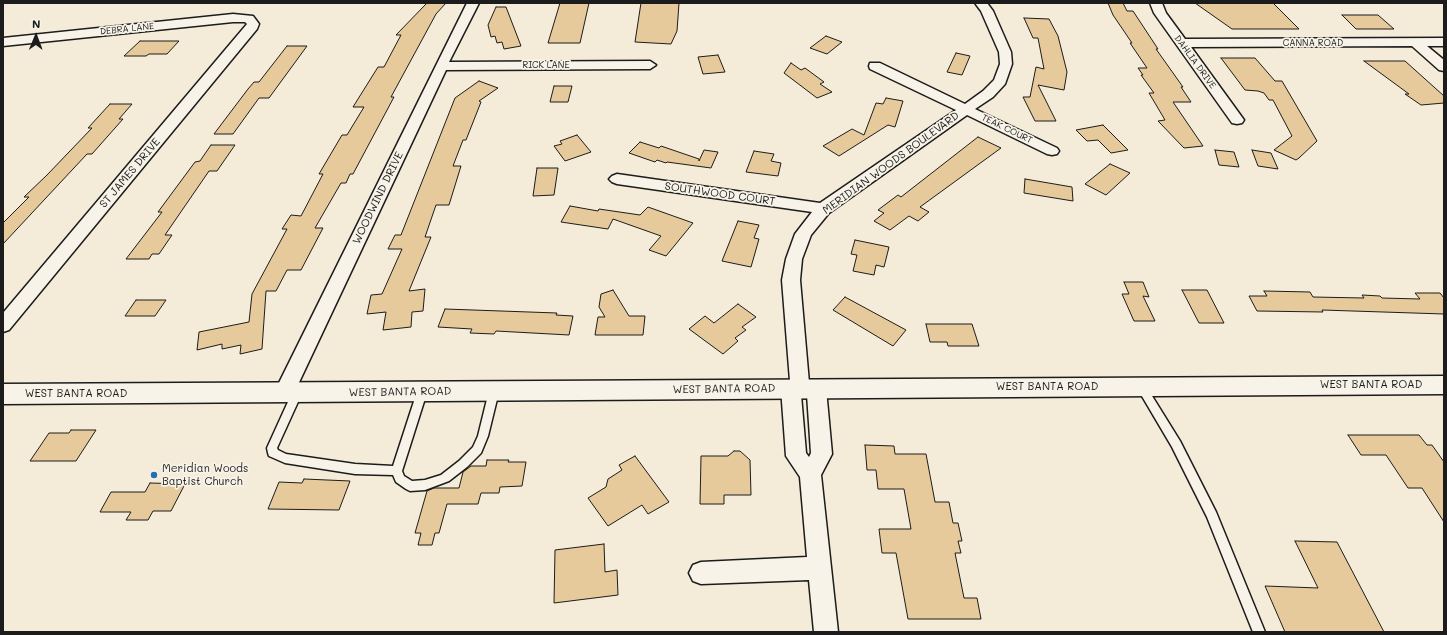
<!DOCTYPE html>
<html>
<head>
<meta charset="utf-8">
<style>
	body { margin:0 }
	#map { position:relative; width:1447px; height:635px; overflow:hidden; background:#f4ebd9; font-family:Mali,sans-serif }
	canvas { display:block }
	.frame { position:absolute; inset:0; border:4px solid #1c1c1c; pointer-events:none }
	.north { position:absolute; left:16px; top:16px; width:40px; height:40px; -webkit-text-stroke:3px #f7f3e8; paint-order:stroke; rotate:1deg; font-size:11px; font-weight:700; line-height:16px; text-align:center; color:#1c1c1c }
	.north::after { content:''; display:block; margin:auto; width:14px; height:18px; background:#1c1c1c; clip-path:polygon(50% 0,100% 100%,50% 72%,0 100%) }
</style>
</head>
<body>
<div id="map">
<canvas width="1447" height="635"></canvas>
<div class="frame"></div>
<div class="north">N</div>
</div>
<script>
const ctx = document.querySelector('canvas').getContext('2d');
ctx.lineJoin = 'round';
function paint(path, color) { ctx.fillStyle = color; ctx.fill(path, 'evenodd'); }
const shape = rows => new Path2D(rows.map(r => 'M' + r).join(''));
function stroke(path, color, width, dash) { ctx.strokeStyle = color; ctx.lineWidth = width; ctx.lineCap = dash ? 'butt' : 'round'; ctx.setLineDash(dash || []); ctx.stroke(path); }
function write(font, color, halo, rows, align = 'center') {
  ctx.font = font + ' Mali,sans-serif'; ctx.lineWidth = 3.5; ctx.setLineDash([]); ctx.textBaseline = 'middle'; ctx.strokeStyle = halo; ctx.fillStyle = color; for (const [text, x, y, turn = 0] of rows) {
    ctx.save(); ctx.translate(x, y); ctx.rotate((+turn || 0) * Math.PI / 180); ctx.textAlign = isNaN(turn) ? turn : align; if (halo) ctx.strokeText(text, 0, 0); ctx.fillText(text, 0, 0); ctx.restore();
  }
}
const building = shape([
	[427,3,446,3,436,14,391,97,394,97,353,174,350,174,346,183,341,183,315,228,323,228,301,270,287,270,276,291,266,291,262,349,240,354,241,345,222,349,222,344,197,350,199,332,249,322,252,294,287,229,282,229,291,215,301,216,323,174,319,174,342,135,347,135,364,107,353,107,378,67,384,67,401,35,396,35,427,3],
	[560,3,589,3,580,43,548,43,560,3],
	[641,3,679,3,677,31,671,44,635,42,641,3],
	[1108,3,1123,3,1127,11,1133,11,1158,49,1156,49,1183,87,1181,87,1191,102,1173,102,1203,146,1184,148,1158,121,1165,120,1149,93,1154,93,1141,75,1143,75,1138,68,1147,68,1130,43,1132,43,1113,15,1108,3],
	[1195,3,1273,3,1299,29,1232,29,1195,3],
	[496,7,506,7,521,46,504,49,502,42,497,43,495,36,491,37,488,25,496,7],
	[1342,15,1378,15,1394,29,1356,29,1342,15],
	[1024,18,1049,19,1058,36,1067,72,1064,90,1038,85,1056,121,1035,121,1023,97,1030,97,1036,67,1044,69,1038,38,1033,38,1024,18],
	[826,36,842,42,827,54,810,48,826,36],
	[140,41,179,41,167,54,149,54,146,56,124,56,140,41],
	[287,46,307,46,269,98,259,98,233,134,214,134,248,89,254,82,259,82,287,46],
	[956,53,970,56,962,75,947,72,956,53],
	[718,55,725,72,703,74,698,57,718,55],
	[1221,58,1255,58,1275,81,1282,81,1317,141,1299,158,1296,160,1274,150,1292,136,1273,100,1269,100,1264,93,1258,91,1245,90,1221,58],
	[1364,61,1405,61,1444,96,1444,103,1421,105,1405,94,1409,94,1364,61],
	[791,63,801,70,805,68,824,82,820,84,832,92,817,98,784,73,791,63],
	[479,81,498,88,479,101,481,102,466,140,463,140,453,166,461,166,449,205,436,205,425,237,431,237,409,291,425,289,423,311,412,312,411,327,383,330,386,312,367,314,371,295,382,294,402,249,388,249,395,235,401,235,455,98,479,81],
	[554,86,572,86,568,102,550,102,554,86],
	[886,98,903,101,895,127,888,125,839,156,823,146,852,129,864,135,876,103,883,104,886,98],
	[110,104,132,104,119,119,123,119,92,154,87,154,3,244,3,223,29,197,24,197,47,175,92,128,88,128,110,104],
	[1103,125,1128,150,1111,153,1098,140,1087,141,1076,130,1103,125],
	[577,135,591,152,565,161,554,146,562,144,560,141,577,135],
	[978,137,1001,148,920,207,929,212,918,221,909,216,890,230,874,221,884,213,878,210,898,195,901,197,978,137],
	[640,142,659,148,661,146,699,159,699,161,704,150,718,152,711,168,667,162,666,163,657,160,655,162,629,153,640,142],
	[211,145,235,145,217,171,209,171,165,235,172,235,159,254,152,254,149,259,126,259,162,212,158,212,195,162,200,161,211,145],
	[1215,150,1234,152,1239,167,1219,165,1215,150],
	[1252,150,1271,153,1278,169,1258,166,1252,150],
	[754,151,774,154,771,161,781,163,778,176,746,172,754,151],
	[1110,164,1130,173,1106,195,1085,184,1110,164],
	[537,168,558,168,554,195,533,196,537,168],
	[1025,179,1072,187,1073,201,1024,193,1025,179],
	[570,206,598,211,599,209,640,215,648,207,693,223,666,256,649,250,661,236,613,219,608,229,561,222,570,206],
	[738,221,759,225,754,238,759,239,751,267,722,261,738,221],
	[855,240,889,247,884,267,876,265,874,275,853,271,857,255,851,254,855,240],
	[1124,282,1143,282,1149,297,1143,296,1155,321,1134,321,1122,294,1129,294,1124,282],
	[613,290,629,316,645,316,643,335,595,335,598,317,605,317,599,307,601,294,613,290],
	[1182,290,1207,290,1224,323,1199,323,1182,290],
	[1264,291,1310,292,1313,297,1364,298,1362,295,1380,296,1382,298,1420,299,1415,293,1440,293,1444,298,1444,314,1322,310,1323,312,1257,311,1249,296,1267,296,1264,291],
	[845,297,906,330,893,346,833,310,845,297],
	[136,300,166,300,155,316,125,316,136,300],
	[738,304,756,317,742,327,746,330,735,338,738,341,723,354,689,329,705,316,714,323,738,304],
	[445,309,557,313,556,315,573,316,569,335,496,331,494,334,470,333,472,329,438,327,445,309],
	[926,324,972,324,979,346,948,346,947,342,930,342,926,324],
	[71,430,96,430,76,461,30,461,49,433,69,433,71,430],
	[1348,435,1419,435,1427,445,1432,445,1444,462,1444,522,1422,488,1408,488,1386,455,1361,455,1348,435],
	[865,445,894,446,895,454,926,454,935,502,949,502,953,523,958,523,962,541,958,541,961,553,955,553,964,598,977,598,981,619,908,619,896,553,882,553,879,529,911,529,904,489,878,489,876,470,867,470,865,445],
	[734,451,740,451,750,460,751,495,724,495,724,504,700,504,701,456,728,456,734,451],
	[635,456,669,502,648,514,642,505,608,526,588,498,606,487,608,479,622,470,619,465,635,456],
	[487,460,509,460,508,462,526,462,522,486,500,487,499,493,481,493,478,504,447,504,439,533,435,533,432,545,418,545,421,533,415,533,427,491,434,488,459,488,463,472,471,466,486,466,487,460],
	[304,479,350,481,339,510,268,509,279,482,302,483,304,479],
	[150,483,185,484,171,511,153,511,148,520,126,520,131,512,100,512,111,492,145,492,150,483],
	[1295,541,1337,542,1384,632,1285,632,1265,586,1318,588,1295,541],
	[604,544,605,572,617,570,618,595,554,603,555,550,604,544]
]);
const lane = shape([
	[1141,382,1144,383,1180,441,1216,512,1265,632,1253,632,1207,517,1172,447,1136,386,1138,383,1141,382],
	[494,387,497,388,499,391,488,436,481,453,467,467,449,481,425,490,410,491,406,489,396,482,393,475,355,474,285,463,269,456,268,453,267,448,292,393,294,390,297,389,300,390,302,393,277,448,278,450,286,454,355,464,393,466,417,392,419,389,422,388,425,389,427,392,402,471,404,476,412,481,425,480,441,475,459,461,473,447,478,436,489,391,491,388,494,387]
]);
const street = shape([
	[467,3,479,3,449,62,650,61,656,65,650,69,446,70,294,393,291,399,284,401,277,399,274,393,467,3],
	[975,3,987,3,993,11,1011,52,1012,64,1005,84,993,97,975,109,1057,148,1059,151,1057,154,1052,155,1047,154,967,115,829,213,811,235,802,259,800,280,809,383,816,381,823,383,826,389,832,454,821,475,838,632,814,632,809,580,701,584,693,581,689,573,693,565,701,562,807,557,800,477,786,456,781,388,784,382,790,381,782,280,786,259,795,234,812,212,617,184,612,182,609,179,612,176,617,174,820,203,956,110,870,69,869,66,870,63,880,63,965,104,983,91,994,80,1000,64,999,52,981,11,975,3],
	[807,394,811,453,809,457,806,453,801,395,807,394],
	[1150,3,1162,3,1166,13,1185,39,1444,38,1444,46,1427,46,1444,60,1444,71,1439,70,1412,46,1191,47,1244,120,1242,123,1237,124,1232,123,1154,13,1150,3],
	[233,14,253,16,259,24,257,29,9,330,3,332,3,313,247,24,245,22,233,22,3,46,3,38,233,14]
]);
const secondary = shape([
	[1444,376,1444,394,3,404,3,384,1444,376]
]);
const markers = [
	[154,475,4,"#1f6fb2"]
];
const farStreetnames = [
	["DEBRA LANE",127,29,-6],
	["CANNA ROAD",1313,43],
	["DAHLIA DRIVE",1195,62,54],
	["RICK LANE",546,65],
	["TEAK COURT",1007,129,26]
];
const streetNames = [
	["MERIDIAN WOODS BOULEVARD",891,163,-36],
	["ST JAMES DRIVE",130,173,-50],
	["SOUTHWOOD COURT",720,194,8],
	["WOODWIND DRIVE",378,198,-64],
	["WEST BANTA ROAD",1371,385],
	["WEST BANTA ROAD",1047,387],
	["WEST BANTA ROAD",724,389,-1],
	["WEST BANTA ROAD",400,392,-1],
	["WEST BANTA ROAD",76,394]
];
const poiNames = [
	["Meridian Woods",162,469],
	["Baptist Church",162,482]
];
paint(building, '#e7ca9b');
stroke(building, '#1c1c1c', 1);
stroke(lane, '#1c1c1c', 3);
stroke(street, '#1c1c1c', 3);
stroke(secondary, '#1c1c1c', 3);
paint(lane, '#f7f3e8');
paint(street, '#f7f3e8');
paint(secondary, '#f7f3e8');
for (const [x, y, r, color] of markers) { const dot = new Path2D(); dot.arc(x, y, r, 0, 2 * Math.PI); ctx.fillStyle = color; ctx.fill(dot); stroke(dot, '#f7f3e8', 1.5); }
write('9px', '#1c1c1c', '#f7f3e8', farStreetnames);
write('11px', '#1c1c1c', '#f7f3e8', streetNames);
write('11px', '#1c1c1c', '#f7f3e8', poiNames, 'left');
</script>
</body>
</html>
